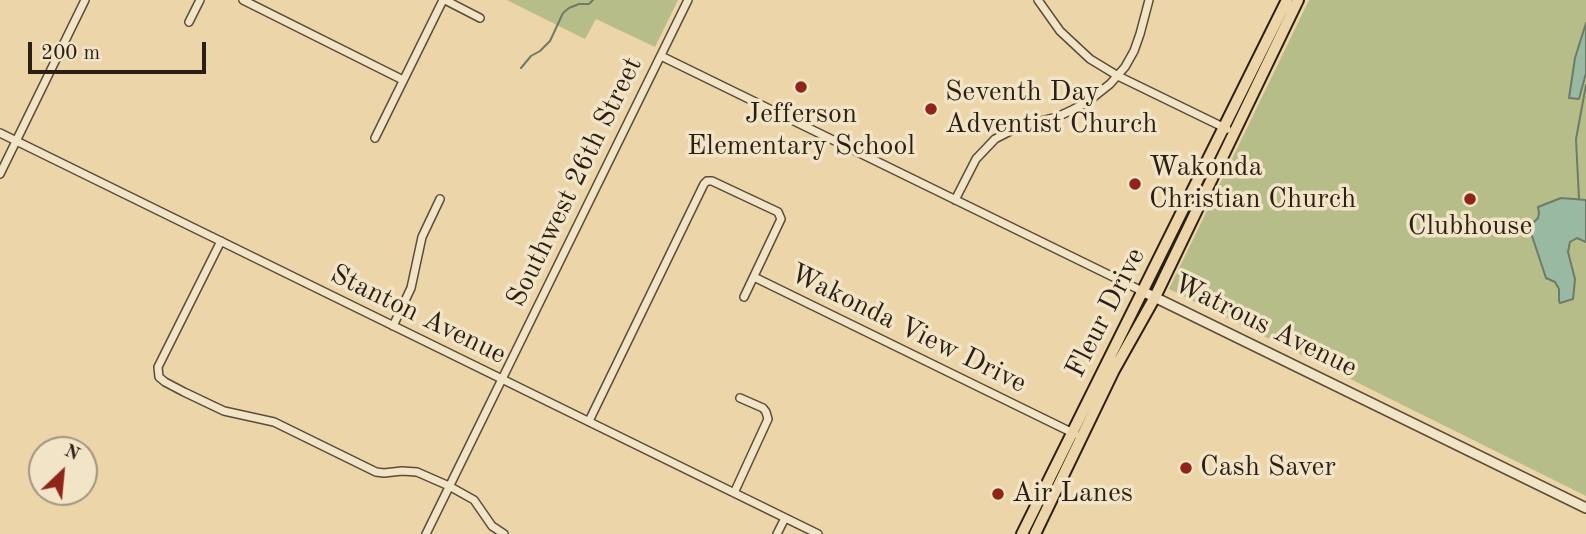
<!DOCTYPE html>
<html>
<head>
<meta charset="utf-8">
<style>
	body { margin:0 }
	#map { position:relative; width:1586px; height:534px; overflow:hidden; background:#ebd5a9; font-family:"Old Standard TT",serif }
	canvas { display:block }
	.north { position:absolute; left:28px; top:436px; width:70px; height:70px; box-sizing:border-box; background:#f2e4c7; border:2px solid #a2957f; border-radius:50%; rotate:26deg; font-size:19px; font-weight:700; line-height:28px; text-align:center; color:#2b1e13 }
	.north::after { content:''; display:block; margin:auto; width:24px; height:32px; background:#8f2418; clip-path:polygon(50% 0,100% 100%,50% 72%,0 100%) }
	.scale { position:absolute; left:28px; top:42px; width:178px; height:32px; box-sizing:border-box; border:4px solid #2b1e13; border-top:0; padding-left:9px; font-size:21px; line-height:24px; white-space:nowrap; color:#2b1e13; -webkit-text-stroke:5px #f2e4c7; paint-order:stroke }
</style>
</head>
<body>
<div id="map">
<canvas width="1586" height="534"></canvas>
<div class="north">N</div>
<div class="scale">200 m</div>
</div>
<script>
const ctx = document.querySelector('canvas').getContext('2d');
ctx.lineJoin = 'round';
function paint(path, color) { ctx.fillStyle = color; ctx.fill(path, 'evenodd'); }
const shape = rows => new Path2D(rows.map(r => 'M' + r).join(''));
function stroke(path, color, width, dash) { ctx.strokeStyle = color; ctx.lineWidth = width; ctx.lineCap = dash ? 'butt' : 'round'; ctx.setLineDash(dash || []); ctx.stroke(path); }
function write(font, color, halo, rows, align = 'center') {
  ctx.font = font + ' "Old Standard TT",serif'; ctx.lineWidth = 7; ctx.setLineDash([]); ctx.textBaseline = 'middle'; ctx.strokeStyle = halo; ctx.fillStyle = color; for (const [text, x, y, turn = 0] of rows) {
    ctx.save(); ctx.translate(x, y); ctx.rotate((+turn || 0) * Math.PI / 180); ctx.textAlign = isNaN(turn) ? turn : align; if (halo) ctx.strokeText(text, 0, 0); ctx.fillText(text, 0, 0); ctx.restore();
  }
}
const green = shape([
	[507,0,678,0,655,47,596,19,585,39],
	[1309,0,1586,0,1586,496,1169,289]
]);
const water = shape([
	[1586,23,1586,73,1579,99,1569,98,1575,58,1586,23],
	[1561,198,1586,200,1586,242,1577,238,1570,242,1568,252,1575,279,1574,290,1573,299,1560,303,1559,301,1559,289,1555,282,1546,278,1528,224,1534,222,1538,218,1539,213,1538,207,1561,198]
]);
const stream = shape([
	[521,68,531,56,540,51,550,41,563,13,569,8,579,4,589,4,593,0],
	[1579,199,1576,139,1586,85]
]);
const minor = shape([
	[243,0,403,80],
	[445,0,480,18],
	[1038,0,1060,31,1090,59,1118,76,1227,129],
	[189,22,200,0],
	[661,56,1142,291],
	[0,133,818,534],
	[375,138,443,0],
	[0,174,85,0],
	[955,200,976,159,995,139,1020,126,1057,117,1072,110,1086,103,1110,84,1125,67,1134,51,1140,34,1149,0],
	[221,241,158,367,159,377,165,382,184,392,224,411,274,422,376,472,384,473,402,471,417,472,449,486,474,500,492,526,504,534],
	[754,277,1075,434],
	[393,326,411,288,422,237,440,199],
	[589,421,704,184,707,181,712,181,778,212,781,219,744,297],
	[734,493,768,419,766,412,763,408,740,398],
	[426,534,688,0],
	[777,534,785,518]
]);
const tertiary = shape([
	[1142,291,1586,508]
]);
const primary = shape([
	[1022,534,1287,0],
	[1035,534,1114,370,1155,297,1298,0]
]);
const markers = [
	[801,87,7,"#8f2418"],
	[931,109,7,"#8f2418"],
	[1135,184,7,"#8f2418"],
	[1470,199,7,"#8f2418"],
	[1186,468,7,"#8f2418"],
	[998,494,7,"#8f2418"]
];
const poiNames = [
	["Seventh Day",945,93],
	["Adventist Church",945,125],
	["Jefferson",801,115,"center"],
	["Elementary School",801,147,"center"],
	["Wakonda",1149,168],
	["Christian Church",1149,200],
	["Clubhouse",1470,227,"center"],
	["Cash Saver",1200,468],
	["Air Lanes",1012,494]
];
const streetNames = [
	["Southwest 26th Street",575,182,-64],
	["Fleur Drive",1106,313,-63],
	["Stanton Avenue",418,315,26],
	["Watrous Avenue",1265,326,26],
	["Wakonda View Drive",908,329,26]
];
paint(green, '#b7bd88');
paint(water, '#99b9a3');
stroke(water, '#6d7b69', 2);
stroke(stream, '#6d7b69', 2);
stroke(minor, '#5b4c38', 10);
stroke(tertiary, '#5b4c38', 12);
stroke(primary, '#2b1e13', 14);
stroke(minor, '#f2e4c7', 7);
stroke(tertiary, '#f2e4c7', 9);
stroke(primary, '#ebd5a9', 10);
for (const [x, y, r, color] of markers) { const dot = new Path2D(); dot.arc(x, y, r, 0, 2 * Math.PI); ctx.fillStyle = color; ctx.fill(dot); stroke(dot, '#f2e4c7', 2.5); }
write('28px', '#2b1e13', '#f2e4c7', poiNames, 'left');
write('28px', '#2b1e13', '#f2e4c7', streetNames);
</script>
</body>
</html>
